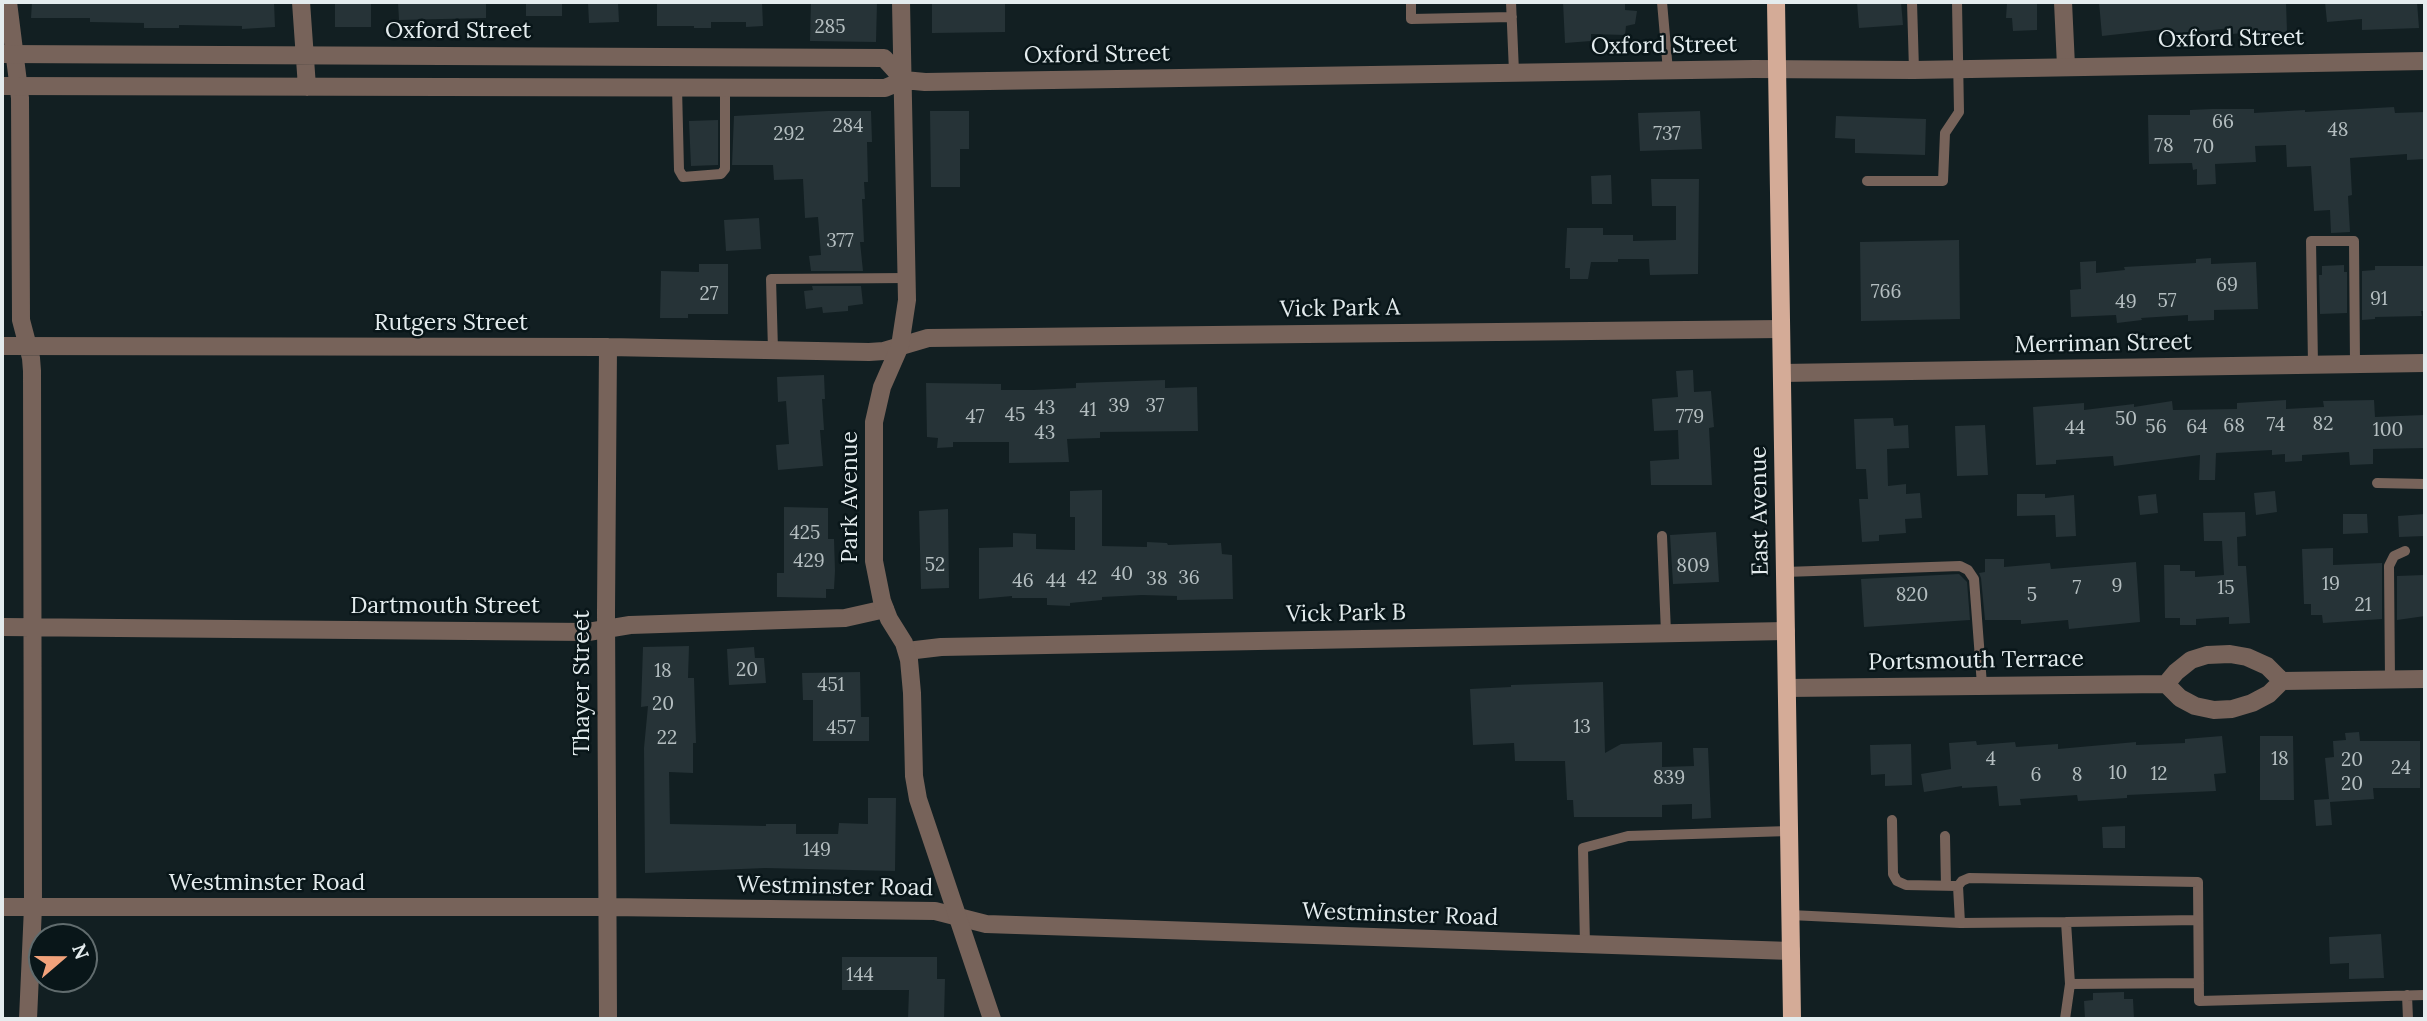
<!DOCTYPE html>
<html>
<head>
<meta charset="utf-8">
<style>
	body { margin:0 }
	#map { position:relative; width:2427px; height:1021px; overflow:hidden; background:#121f22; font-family:Lora,serif }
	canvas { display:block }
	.frame { position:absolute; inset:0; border:4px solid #e4ecee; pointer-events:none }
	.north { position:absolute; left:28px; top:923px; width:70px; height:70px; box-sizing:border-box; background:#091619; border:2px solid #616c6e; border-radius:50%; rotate:70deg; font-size:19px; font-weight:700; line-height:28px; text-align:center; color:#e4ecee }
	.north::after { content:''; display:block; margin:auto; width:24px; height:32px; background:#f1a27b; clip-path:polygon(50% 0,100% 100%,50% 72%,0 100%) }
</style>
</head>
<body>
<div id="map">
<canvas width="2427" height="1021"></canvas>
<div class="frame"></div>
<div class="north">N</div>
</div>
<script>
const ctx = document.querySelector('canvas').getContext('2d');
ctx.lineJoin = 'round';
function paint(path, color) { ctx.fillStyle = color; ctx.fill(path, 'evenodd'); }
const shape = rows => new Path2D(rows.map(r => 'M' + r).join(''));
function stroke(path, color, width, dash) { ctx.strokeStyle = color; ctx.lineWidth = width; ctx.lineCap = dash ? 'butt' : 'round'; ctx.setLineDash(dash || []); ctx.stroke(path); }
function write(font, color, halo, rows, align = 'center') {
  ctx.font = font + ' Lora,serif'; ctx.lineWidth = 5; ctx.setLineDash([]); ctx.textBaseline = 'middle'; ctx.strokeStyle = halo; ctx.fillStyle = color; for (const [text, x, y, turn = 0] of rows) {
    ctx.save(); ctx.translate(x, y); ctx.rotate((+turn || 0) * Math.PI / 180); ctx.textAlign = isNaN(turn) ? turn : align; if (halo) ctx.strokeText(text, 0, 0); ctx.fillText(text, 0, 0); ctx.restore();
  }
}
const building = shape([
	[32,2,274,2,275,27,242,29,242,26,179,25,179,28,144,28,144,23,90,22,90,18,31,18],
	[335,2,371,2,371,27,335,27],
	[398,2,486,2,486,18,399,20],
	[526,2,562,2,562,16,526,16],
	[588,2,618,2,619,22,589,23],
	[657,2,762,2,763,26,746,27,746,22,711,22,711,28,694,28,694,26,657,26],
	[811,2,877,2,876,42,810,41],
	[932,2,1005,2,1005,32,932,33],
	[1563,2,1625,2,1625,10,1637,11,1635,24,1626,26,1625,35,1591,34,1591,41,1565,43],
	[1857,2,1901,2,1903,25,1859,28],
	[2012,2,2037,2,2037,30,2013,31,2012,18,2006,18,2007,3],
	[2099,2,2286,2,2287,32,2264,34,2264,31,2232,34,2231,28,2165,35,2165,29,2102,36],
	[2325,2,2417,2,2419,28,2362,30,2362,19,2327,22],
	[2394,107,2395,113,2425,112,2425,159,2407,160,2407,154,2350,158,2352,195,2348,196,2350,232,2331,233,2330,210,2314,211,2311,166,2287,167,2286,145,2255,146,2256,162,2215,164,2216,184,2197,185,2197,169,2193,170,2192,163,2149,164,2148,115,2190,115,2190,110,2212,109,2254,109,2254,113,2305,110,2305,112],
	[828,111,871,111,872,142,867,142,868,182,864,182,865,199,862,199,864,242,860,242,863,271,811,271,809,256,821,255,818,217,805,218,803,179,774,180,773,165,732,165,734,116],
	[930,111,969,111,969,149,960,149,960,187,931,187],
	[1700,111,1702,149,1640,151,1638,113],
	[1836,116,1926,119,1925,155,1855,153,1855,139,1835,138],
	[718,120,718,165,691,166,689,121],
	[1611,175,1612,204,1592,204,1591,176],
	[1651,179,1699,179,1698,274,1650,275,1649,259,1618,259,1618,262,1591,262,1588,279,1570,279,1570,268,1565,268,1567,228,1603,228,1603,235,1633,235,1633,241,1676,240,1676,206,1652,206],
	[759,218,761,249,726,251,724,220],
	[1959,240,1960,319,1861,321,1860,242],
	[2211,258,2211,264,2256,262,2258,309,2214,310,2214,320,2188,321,2188,315,2141,318,2142,320,2117,323,2116,315,2071,317,2070,290,2081,289,2080,262,2096,261,2096,273,2125,270,2124,267,2196,263,2196,259],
	[699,264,728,264,728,314,688,314,688,318,660,318,661,271,699,272],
	[2344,265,2344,272,2347,272,2347,313,2320,314,2319,275,2322,275,2322,266],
	[2375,266,2425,266,2425,311,2421,311,2422,316,2375,317,2375,319,2362,320,2362,271,2375,270],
	[812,286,861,286,863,304,848,306,848,311,823,313,822,307,806,309,804,291,813,290],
	[1693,370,1694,392,1711,391,1714,427,1709,428,1712,485,1651,485,1650,461,1679,459,1678,430,1654,431,1652,399,1678,397,1676,371],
	[824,375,825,399,822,399,824,430,820,430,823,466,778,470,776,445,789,444,786,401,778,402,777,377],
	[1165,380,1165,388,1197,387,1198,431,1100,432,1100,438,1067,439,1069,462,1009,463,1009,442,953,442,953,447,937,448,938,438,927,437,926,383,1001,384,1001,390,1033,390,1076,388,1076,383],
	[2286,400,2286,409,2324,407,2323,401,2374,400,2375,417,2425,415,2425,448,2373,449,2373,464,2350,465,2349,452,2302,455,2302,461,2285,462,2285,454,2272,455,2272,450,2216,453,2215,480,2199,480,2200,455,2114,466,2113,456,2056,460,2056,464,2036,465,2033,407,2084,403,2084,410,2134,404,2134,407,2172,401,2173,410,2237,409,2237,403],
	[1893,418,1894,426,1908,425,1909,448,1887,449,1888,486,1906,484,1906,494,1920,493,1922,518,1905,519,1906,533,1879,535,1879,541,1862,542,1859,499,1868,499,1866,469,1856,469,1854,419],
	[1985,425,1988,475,1957,476,1955,426],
	[1102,490,1102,546,1147,547,1147,542,1167,543,1168,545,1221,543,1222,554,1232,555,1233,599,1177,600,1177,596,1142,595,1102,597,1102,600,1070,603,1070,606,1047,605,1047,598,1012,598,1012,596,979,599,979,548,1013,547,1013,533,1036,534,1036,549,1075,550,1075,517,1070,517,1070,491],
	[2275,491,2277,512,2256,515,2254,493],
	[2017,494,2045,494,2045,498,2074,495,2076,536,2056,537,2055,515,2017,516],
	[2156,494,2158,513,2140,515,2138,496],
	[784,507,828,508,828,539,834,539,835,571,834,589,826,589,826,598,777,597,777,573,784,573],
	[948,509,949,588,921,589,919,511],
	[2245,512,2246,536,2237,537,2238,566,2246,566,2250,623,2229,624,2229,617,2196,619,2196,625,2180,625,2180,618,2165,618,2164,565,2180,565,2180,571,2195,571,2195,577,2224,575,2222,541,2204,541,2203,513],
	[2343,514,2367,514,2368,533,2343,534],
	[2425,514,2425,536,2399,537,2398,516],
	[1716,532,1719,582,1673,584,1670,535],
	[2333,548,2333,565,2382,563,2382,619,2323,623,2322,615,2311,615,2311,604,2304,604,2302,549],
	[1985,559,2004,559,2004,567,2050,563,2051,569,2136,562,2140,622,2069,629,2068,620,2021,624,2021,620,1985,620,1981,578,1979,573,1985,572],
	[1959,574,1967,582,1970,620,1864,627,1861,579],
	[2425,575,2425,616,2397,620,2397,576],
	[689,646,688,678,694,678,696,743,693,743,693,773,669,772,670,824,766,826,766,824,796,824,796,834,838,834,839,823,868,824,868,798,896,798,895,871,765,868,645,873,644,748,648,706,641,707,643,647],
	[754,647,755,658,764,658,766,683,729,685,727,649],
	[860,672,861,717,869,717,869,741,813,741,813,700,803,700,802,673],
	[1603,682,1605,753,1621,744,1662,742,1662,767,1694,766,1693,748,1708,748,1711,818,1692,819,1692,804,1662,805,1662,817,1574,817,1573,800,1567,800,1565,761,1515,761,1514,743,1473,745,1470,689,1511,687,1511,685],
	[2359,732,2360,741,2420,741,2420,788,2373,788,2374,799,2330,802,2332,825,2316,826,2314,800,2329,799,2325,758,2334,757,2333,741,2346,740,2345,733],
	[2222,736,2226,773,2214,774,2216,791,2127,795,2127,798,2078,801,2077,795,2020,799,2021,805,1999,806,1997,786,1962,788,1962,786,1924,792,1921,774,1951,769,1949,743,1976,741,1977,745,2015,742,2016,747,2058,744,2058,749,2136,742,2136,745,2185,743,2185,739],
	[2260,736,2293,736,2294,800,2260,800],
	[1911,744,1912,785,1885,786,1885,774,1871,775,1870,745],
	[2125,826,2125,848,2103,848,2102,827],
	[2381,934,2384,978,2349,979,2349,963,2330,964,2329,937],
	[842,957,937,957,937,979,945,979,944,1019,908,1019,909,990,842,990],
	[2124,992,2124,999,2133,999,2134,1019,2085,1019,2084,1001,2093,1000,2093,993]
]);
const service = shape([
	[1411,2,1411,19,1512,17],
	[1511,2,1514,72],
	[1662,2,1668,71],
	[1912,2,1914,70],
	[677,87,679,170,683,177,721,174,725,169,725,87],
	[1867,181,1943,181,1945,133,1959,112,1957,2],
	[773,350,771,279,907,278],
	[2313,365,2311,241,2354,241,2355,364],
	[2377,483,2425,484],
	[1662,536,1666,633],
	[1785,572,1960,566,1968,570,1974,579,1982,685],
	[2390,680,2389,566,2394,556,2405,551],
	[1892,820,1893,874,1897,881,1906,885,1958,886],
	[1945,836,1946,886],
	[1790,915,1960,923],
	[2066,922,2198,920],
	[1585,946,1583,848,1628,836,1789,831],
	[2199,983,2070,984,2066,922,1960,923,1958,886,1962,881,1969,878,2198,882,2199,1001,2425,995],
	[2407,995,2408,1019],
	[2065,1019,2070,984]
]);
const minor = shape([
	[8,2,20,98,21,320,31,358,32,371,33,907,28,1019],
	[2063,2,2066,66],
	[2,346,608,347,869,352,884,351,928,338,1781,329],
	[1782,373,2425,363],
	[2,627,588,632,630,625,845,618,885,609],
	[907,651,941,647,1786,631],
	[2282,681,2425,679],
	[1787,688,2166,684,2180,698,2195,706,2214,710,2232,709,2252,703,2269,694,2282,681,2267,666,2247,657,2230,654,2207,655,2191,660,2176,672,2166,684],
	[2,907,607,907,935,911,986,924,1791,951],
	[608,1019,606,612,608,347]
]);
const tertiary = shape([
	[301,2,307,87],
	[901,2,907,300,900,346,882,387,874,422,874,561,882,601,889,619,904,643,909,660,912,693,914,776,918,799,992,1019],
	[2,54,884,58,904,80],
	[2,86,885,88,904,80,925,82,1754,69,1914,70,2425,61]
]);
const primary = shape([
	[1776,2,1792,1019]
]);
const numberNames = [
	["285",830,28],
	["66",2223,123],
	["284",848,127],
	["48",2338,131],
	["292",789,135],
	["737",1667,135],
	["78",2164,147],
	["70",2204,148],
	["377",840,242],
	["69",2227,286],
	["766",1886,293],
	["27",709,295],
	["91",2379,300],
	["57",2167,302],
	["49",2126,303],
	["39",1119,407],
	["37",1155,407],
	["43",1045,409],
	["41",1088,411],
	["45",1015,416],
	["47",975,418],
	["779",1690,418],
	["50",2126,420],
	["82",2323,425],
	["74",2276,426],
	["68",2234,427],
	["56",2156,428],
	["64",2197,428],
	["44",2075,429],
	["100",2388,431],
	["43",1045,434],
	["425",805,534],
	["429",809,562],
	["52",935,566],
	["809",1693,567],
	["40",1122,575],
	["42",1087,579],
	["36",1189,579],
	["38",1157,580],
	["46",1023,582],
	["44",1056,582],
	["19",2331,585],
	["9",2117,587],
	["7",2077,589],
	["15",2226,589],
	["820",1912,596],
	["5",2032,596],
	["21",2363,606],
	["20",747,671],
	["18",663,672],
	["451",831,686],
	["20",663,705],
	["13",1582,728],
	["457",841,729],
	["22",667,739],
	["4",1991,760],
	["18",2280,760],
	["20",2352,761],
	["24",2401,769],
	["10",2118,774],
	["12",2159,775],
	["6",2036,776],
	["8",2077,776],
	["839",1669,779],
	["20",2352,785],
	["149",817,851],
	["144",860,976]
];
const streetNames = [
	["Oxford Street",458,31],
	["Oxford Street",2231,39,-1],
	["Oxford Street",1664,46,-1],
	["Oxford Street",1097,55,-1],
	["Vick Park A",1340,309,-1],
	["Rutgers Street",451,323],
	["Merriman Street",2103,344,-1],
	["Park Avenue",850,497,-90],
	["East Avenue",1760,511,-91],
	["Dartmouth Street",445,606],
	["Vick Park B",1346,614,-1],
	["Portsmouth Terrace",1976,661,-1],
	["Thayer Street",582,683,-90],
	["Westminster Road",267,883],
	["Westminster Road",835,887,1],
	["Westminster Road",1400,915,2]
];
paint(building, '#263337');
stroke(service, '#77635a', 10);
stroke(minor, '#77635a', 18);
stroke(tertiary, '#77635a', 18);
stroke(primary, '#d4ab97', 18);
write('19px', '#b4bec0', null, numberNames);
write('23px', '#e4ecee', '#091619', streetNames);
</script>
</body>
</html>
